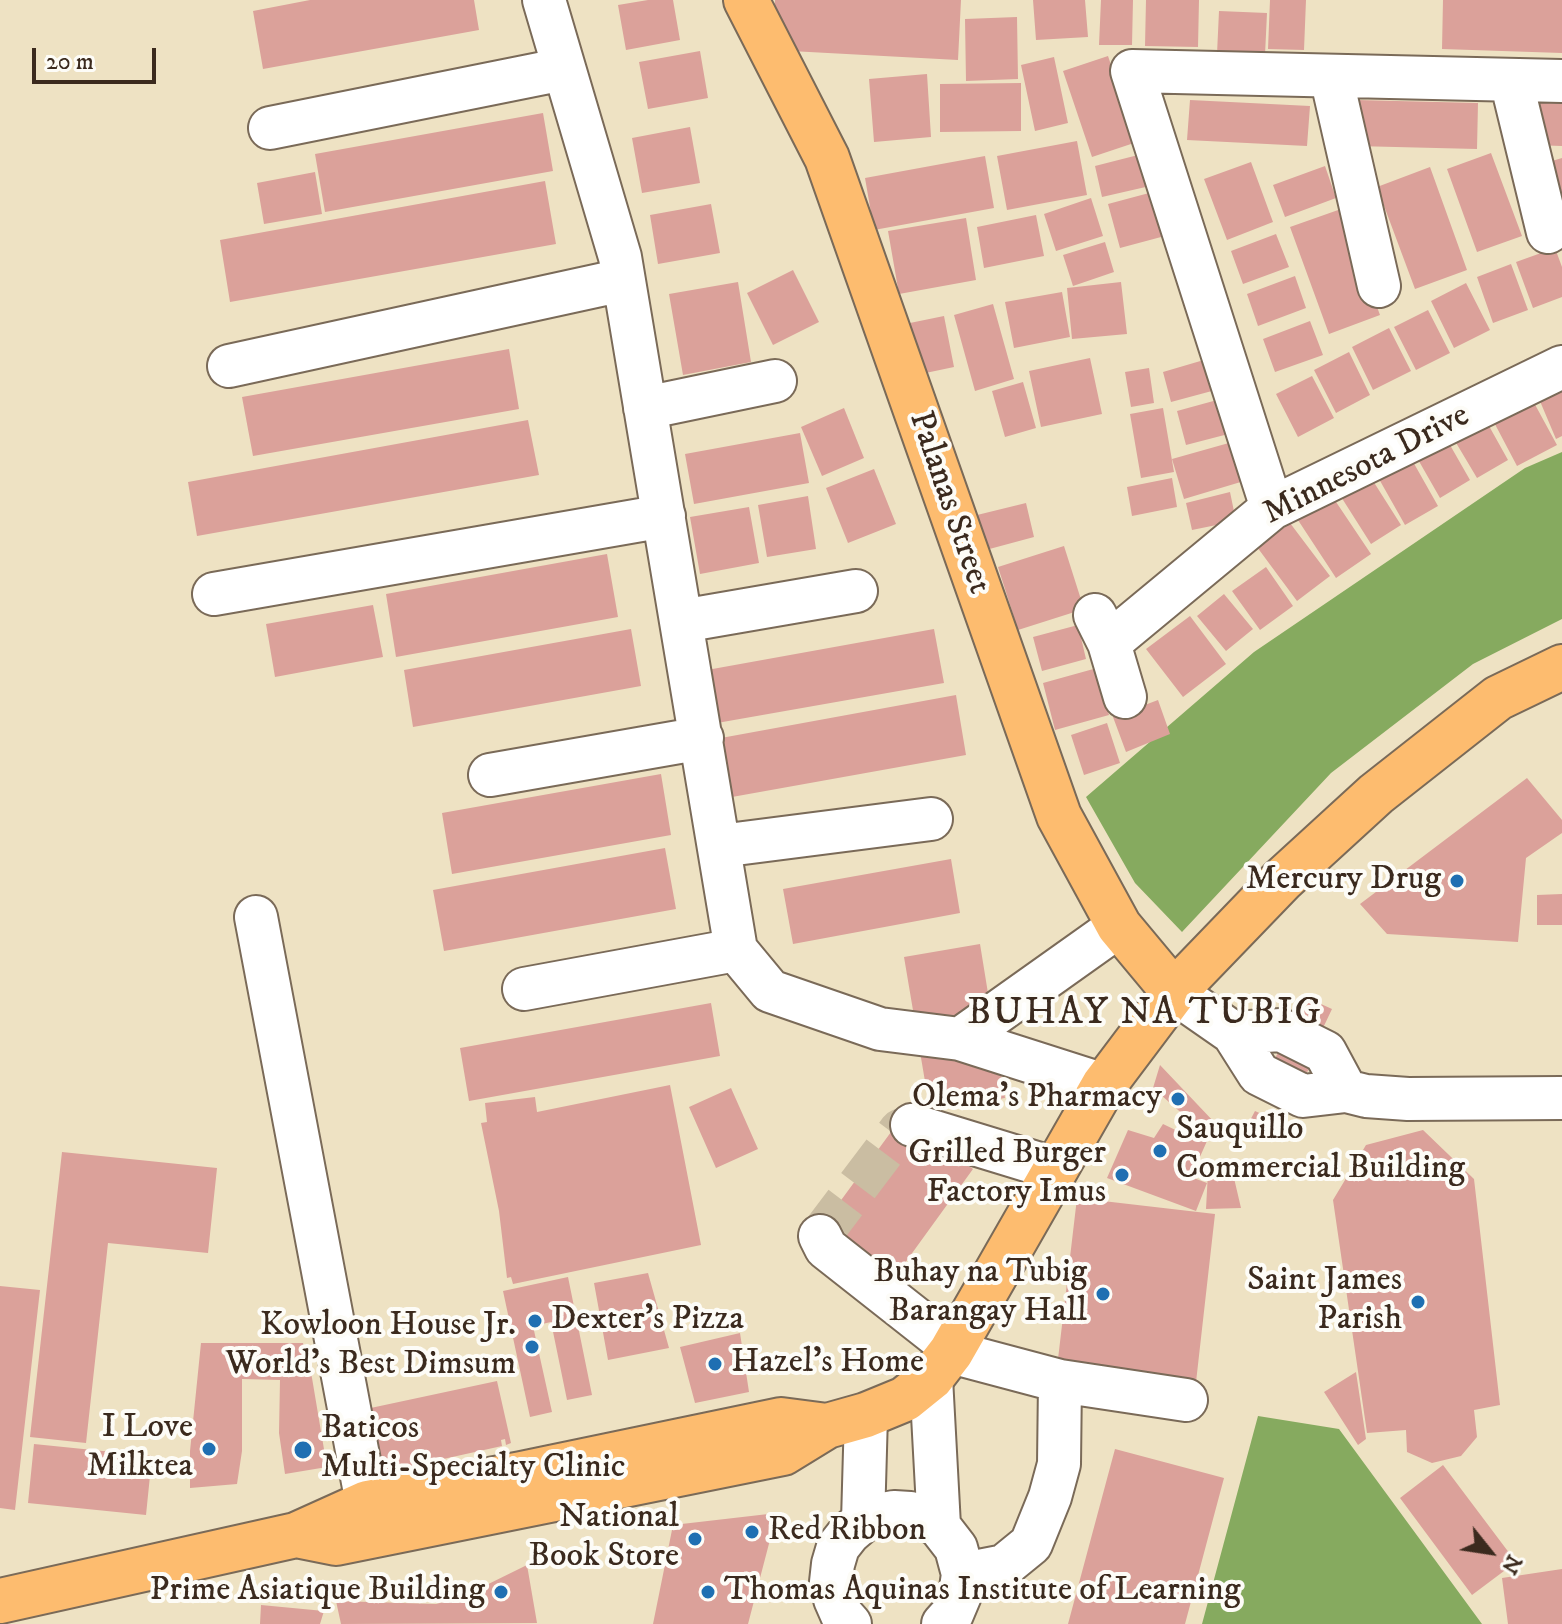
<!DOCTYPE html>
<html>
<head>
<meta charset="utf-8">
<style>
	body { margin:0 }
	#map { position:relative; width:1562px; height:1624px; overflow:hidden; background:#eee2c3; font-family:"IM FELL DW Pica",serif }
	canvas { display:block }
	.north { position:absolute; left:1450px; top:1512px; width:80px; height:80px; -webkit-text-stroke:6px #fdfcf7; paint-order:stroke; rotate:120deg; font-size:22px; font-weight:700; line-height:32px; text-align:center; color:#3b2a1e }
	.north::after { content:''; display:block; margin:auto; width:28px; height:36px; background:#3b2a1e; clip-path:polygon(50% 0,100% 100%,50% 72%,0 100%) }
	.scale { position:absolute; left:32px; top:48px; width:124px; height:36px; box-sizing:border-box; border:4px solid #3b2a1e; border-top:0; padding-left:10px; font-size:24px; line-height:28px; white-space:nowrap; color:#3b2a1e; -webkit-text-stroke:6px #fdfcf7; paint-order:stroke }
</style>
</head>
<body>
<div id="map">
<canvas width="1562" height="1624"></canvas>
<div class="north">N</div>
<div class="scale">20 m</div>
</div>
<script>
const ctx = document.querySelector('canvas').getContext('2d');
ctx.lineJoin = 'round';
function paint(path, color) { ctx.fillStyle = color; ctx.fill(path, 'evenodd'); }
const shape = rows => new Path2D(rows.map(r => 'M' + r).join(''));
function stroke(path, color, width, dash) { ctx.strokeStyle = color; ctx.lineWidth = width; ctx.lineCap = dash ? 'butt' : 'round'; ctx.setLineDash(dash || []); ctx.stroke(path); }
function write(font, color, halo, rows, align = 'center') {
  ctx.font = font + ' "IM FELL DW Pica",serif'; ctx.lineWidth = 8; ctx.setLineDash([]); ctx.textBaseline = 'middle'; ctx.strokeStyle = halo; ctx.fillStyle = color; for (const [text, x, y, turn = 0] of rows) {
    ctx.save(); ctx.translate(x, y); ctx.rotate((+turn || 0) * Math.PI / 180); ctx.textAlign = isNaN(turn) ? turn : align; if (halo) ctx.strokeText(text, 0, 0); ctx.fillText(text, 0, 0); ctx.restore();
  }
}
const forest = shape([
	[1562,452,1562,619,1473,664,1331,773,1182,932,1135,883,1086,797,1254,652,1525,468],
	[1258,1416,1339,1429,1482,1624,1202,1624]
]);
const building = shape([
	[310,0,474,0,479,30,263,69,253,11],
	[648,0,673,0,680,40,626,50,618,5],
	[775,0,961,0,958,60,772,50],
	[1033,0,1085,0,1088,37,1036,40],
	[1101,0,1133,0,1132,45,1099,45],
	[1146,0,1199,0,1198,47,1145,46],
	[1270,0,1306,0,1304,50,1268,49],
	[1443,0,1562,0,1562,53,1442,49],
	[1219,11,1267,13,1265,55,1217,54],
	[1017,17,1018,79,966,81,965,19],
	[700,51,708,98,648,109,639,62],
	[1108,56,1137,142,1092,157,1063,71],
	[1054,57,1068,123,1035,131,1021,65],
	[927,74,931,137,874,142,869,79],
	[1021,83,1021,131,940,132,940,84],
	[1535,89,1562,89,1562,146,1532,145],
	[1190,100,1310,106,1307,146,1187,140],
	[1356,100,1478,103,1477,149,1355,146],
	[543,113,553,171,325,212,315,154],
	[690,127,700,183,642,193,632,138],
	[1077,141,1087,195,1007,210,997,156],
	[1491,153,1522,236,1477,252,1447,169],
	[1142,154,1150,186,1102,197,1095,166],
	[985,156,994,208,874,230,865,178],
	[1562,158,1562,193,1561,193,1552,161],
	[1251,162,1273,222,1227,240,1204,179],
	[1325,166,1336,198,1285,217,1273,185],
	[1430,167,1467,270,1415,289,1377,187],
	[315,172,322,214,264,224,257,183],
	[545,181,556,244,230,302,220,240],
	[1164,189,1176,233,1120,248,1108,204],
	[1091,198,1103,236,1056,251,1044,214],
	[711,204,720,253,658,264,650,215],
	[1341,209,1380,315,1329,334,1290,227],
	[1036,215,1044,256,984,268,977,227],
	[966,218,976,280,899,294,888,231],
	[1276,234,1289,267,1243,284,1231,251],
	[1105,242,1114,272,1073,286,1063,255],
	[1555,248,1562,267,1562,297,1533,308,1516,262],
	[1511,264,1528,310,1493,323,1477,277],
	[793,270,819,322,773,345,747,293],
	[1295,276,1306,308,1258,326,1247,294],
	[738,282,751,362,683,375,669,294],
	[1121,282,1127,334,1072,339,1067,288],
	[1466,283,1490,330,1454,348,1431,301],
	[1062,292,1070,337,1014,348,1005,302],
	[993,304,1014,379,975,391,954,315],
	[1428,310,1450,353,1416,370,1394,327],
	[944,316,954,367,916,375,905,324],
	[1310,321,1323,355,1275,372,1263,339],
	[1389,328,1411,371,1373,390,1352,347],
	[509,349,519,409,253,456,242,397],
	[1349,352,1370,395,1336,413,1314,370],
	[1214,357,1223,388,1171,402,1163,372],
	[1090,358,1102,414,1041,427,1029,371],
	[1149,368,1154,403,1131,407,1125,372],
	[1562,375,1562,436,1556,439,1534,387],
	[1312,376,1334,418,1298,437,1276,394],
	[1023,382,1036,428,1005,437,992,391],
	[1526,388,1557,445,1517,466,1487,409],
	[1228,397,1236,432,1186,445,1177,411],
	[844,408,864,458,822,476,801,427],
	[1163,408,1174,472,1141,478,1130,414],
	[1484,417,1508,460,1477,478,1452,436],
	[528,420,539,475,197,536,188,482],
	[800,433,809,483,694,504,685,454],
	[1446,438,1470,480,1440,498,1416,456],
	[1243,439,1254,478,1184,499,1172,459],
	[1412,460,1438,506,1405,525,1379,479],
	[874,469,896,524,848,543,826,488],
	[1368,473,1401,525,1371,544,1338,492],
	[1172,478,1177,507,1132,516,1127,487],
	[1230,492,1236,521,1192,530,1186,503],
	[1330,493,1371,554,1336,578,1296,517],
	[808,496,816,549,767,557,758,505],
	[1026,503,1034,537,982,551,973,516],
	[749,507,759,563,700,574,690,517],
	[1290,523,1330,576,1297,601,1257,547],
	[1064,546,1084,609,1018,630,998,567],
	[607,554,618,617,396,657,386,594],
	[1266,567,1293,606,1260,630,1232,591],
	[1224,594,1253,629,1226,651,1197,616],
	[373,605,383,657,275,677,266,624],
	[1190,616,1226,664,1183,697,1146,649],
	[1078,625,1086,659,1042,671,1033,637],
	[631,629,641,686,413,727,404,670],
	[934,629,944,683,717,723,707,670],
	[1097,668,1109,715,1055,730,1043,683],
	[956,695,966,755,732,797,721,738],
	[1158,700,1170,734,1126,752,1113,717],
	[1107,723,1120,763,1084,775,1071,735],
	[661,774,671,835,452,874,442,813],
	[1527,778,1562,820,1562,833,1526,858,1518,942,1387,934,1360,904],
	[665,848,676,909,444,951,433,890],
	[951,859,960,913,793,944,783,889],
	[1562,894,1562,925,1537,925,1537,895],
	[980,944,1005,1098,930,1111,904,957],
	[1310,999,1332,1009,1323,1028,1301,1017],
	[711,1003,720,1056,469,1101,460,1048],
	[1282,1045,1313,1061,1302,1082,1271,1066],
	[1160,1065,1215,1123,1191,1177,1207,1183,1196,1211,1107,1178,1128,1130,1154,1138,1163,1124,1188,1136,1194,1124,1153,1088],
	[670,1085,701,1245,513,1284,511,1277,507,1278,499,1211,481,1123,487,1122,485,1103,535,1097,537,1112],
	[731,1088,758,1149,716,1168,689,1107],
	[1255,1111,1277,1121,1267,1140,1245,1130],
	[902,1117,973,1169,889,1285,817,1233],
	[1423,1130,1474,1179,1500,1405,1474,1410,1477,1437,1461,1456,1432,1463,1407,1452,1406,1430,1367,1433,1333,1200,1366,1145],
	[62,1152,217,1168,208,1253,108,1243,86,1443,30,1437],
	[1230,1161,1241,1208,1206,1209,1208,1172],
	[1077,1198,1215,1214,1195,1391,1056,1376],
	[648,1273,669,1348,608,1360,594,1283],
	[568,1277,592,1395,567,1400,551,1322,533,1326,552,1412,530,1417,503,1291],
	[0,1286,40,1290,15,1510,0,1508],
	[740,1333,749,1392,695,1403,680,1347],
	[201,1343,303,1343,312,1378,327,1467,285,1474,279,1433,280,1380,242,1379,242,1451,237,1484,190,1488,190,1451],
	[1356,1372,1366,1439,1358,1445,1324,1392],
	[497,1381,511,1443,506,1445,505,1439,501,1440,502,1446,380,1473,366,1409],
	[34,1444,152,1456,146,1515,28,1503],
	[1115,1449,1224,1478,1185,1624,1068,1624],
	[1443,1465,1516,1562,1472,1595,1400,1498],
	[777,1513,748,1624,653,1624,673,1525],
	[527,1565,537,1623,341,1624,336,1601,436,1604,462,1597],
	[1562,1569,1562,1624,1508,1624,1502,1578],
	[261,1605,324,1611,320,1624,260,1624]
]);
const minorTunnel = shape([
	[820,1236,900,1130,912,1125]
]);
const minor = shape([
	[544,0,620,257,736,950,770,991,880,1029,960,1039,1104,1085],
	[1331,76,1379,286],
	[1511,80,1548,232],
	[270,128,564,69],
	[229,366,623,280],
	[645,408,775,381],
	[1272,508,1132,71,1562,81],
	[214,594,664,516],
	[1095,615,1109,643,1272,508,1562,367],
	[682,621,856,591],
	[1109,643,1125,697],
	[490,775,702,738],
	[720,846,931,819],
	[256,917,367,1503],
	[524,989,736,950],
	[1174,992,1233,1033,1259,1074,1303,1096,1346,1091,1366,1096,1408,1099,1562,1098],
	[1233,1033,1281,1030,1325,1052,1346,1091],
	[960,1039,1119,926],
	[912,1125,1056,1169],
	[820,1236,826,1248,953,1348],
	[951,1352,1060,1381,1186,1400],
	[931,1378,939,1526],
	[863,1521,866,1415],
	[963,1574,1004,1566,1031,1544,1050,1497,1059,1464,1060,1381],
	[850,1624,842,1615,835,1599,831,1582,833,1564,838,1547,849,1533,863,1521,878,1515,894,1512,910,1513,925,1518,939,1526,956,1548,963,1574,960,1595,952,1614,943,1624]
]);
const major = shape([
	[746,0,827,158,1059,816,1119,926,1174,992],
	[296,1535,336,1543,783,1453,827,1426,866,1415,905,1399,931,1378,951,1352,1104,1085,1174,992,1282,880,1376,794,1498,698,1562,667],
	[0,1601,296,1535,367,1503,521,1474,781,1420,827,1426]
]);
const markers = [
	[1457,881,8,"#1f6fb2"],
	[1178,1099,8,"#1f6fb2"],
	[1160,1151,8,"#1f6fb2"],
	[1122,1175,8,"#1f6fb2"],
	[1103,1294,8,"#1f6fb2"],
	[1418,1302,8,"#1f6fb2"],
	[535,1321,8,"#1f6fb2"],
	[532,1347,8,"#1f6fb2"],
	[715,1364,8,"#1f6fb2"],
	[209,1449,8,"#1f6fb2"],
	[303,1450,10,"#1f6fb2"],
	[752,1532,8,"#1f6fb2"],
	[695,1539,8,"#1f6fb2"],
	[501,1592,8,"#1f6fb2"],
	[708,1592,8,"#1f6fb2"]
];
const streetNames = [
	["Minnesota Drive",1367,466,-27],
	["Palanas Street",948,503,71]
];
const poiNames = [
	["Mercury Drug",1441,881],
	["Olema's Pharmacy",1162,1099],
	["Sauquillo",1176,1131,"left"],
	["Commercial Building",1176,1170,"left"],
	["Grilled Burger",1106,1155],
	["Factory Imus",1106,1194],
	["Buhay na Tubig",1087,1274],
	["Barangay Hall",1087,1313],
	["Saint James",1402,1282],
	["Parish",1402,1321],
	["Dexter's Pizza",551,1321,"left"],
	["Kowloon House Jr.",516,1327],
	["World’s Best Dimsum",516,1366],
	["Hazel's Home",731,1364,"left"],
	["I Love",193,1429],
	["Milktea",193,1468],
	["Baticos",321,1430,"left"],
	["Multi-Specialty Clinic",321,1469,"left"],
	["National",679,1519],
	["Book Store",679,1558],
	["Red Ribbon",768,1532,"left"],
	["Prime Asiatique Building",485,1592],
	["Thomas Aquinas Institute of Learning",724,1592,"left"]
];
const quarterNames = [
	["BUHAY NA TUBIG",1145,1015]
];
paint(forest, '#86aa5f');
paint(building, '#dba19a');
stroke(minorTunnel, '#cabda2', 42, [42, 21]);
stroke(minor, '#7a6a58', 46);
stroke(major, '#7a6a58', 48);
stroke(minor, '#fff', 42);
stroke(major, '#fdbc6f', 44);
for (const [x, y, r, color] of markers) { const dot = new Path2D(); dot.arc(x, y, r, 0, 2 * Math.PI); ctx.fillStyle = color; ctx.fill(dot); stroke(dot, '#fdfcf7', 3); }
write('34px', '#3b2a1e', '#fdfcf7', streetNames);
write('34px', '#3b2a1e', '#fdfcf7', poiNames, 'right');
ctx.letterSpacing = '2px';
write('38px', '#3b2a1e', '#fdfcf7', quarterNames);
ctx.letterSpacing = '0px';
</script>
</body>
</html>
